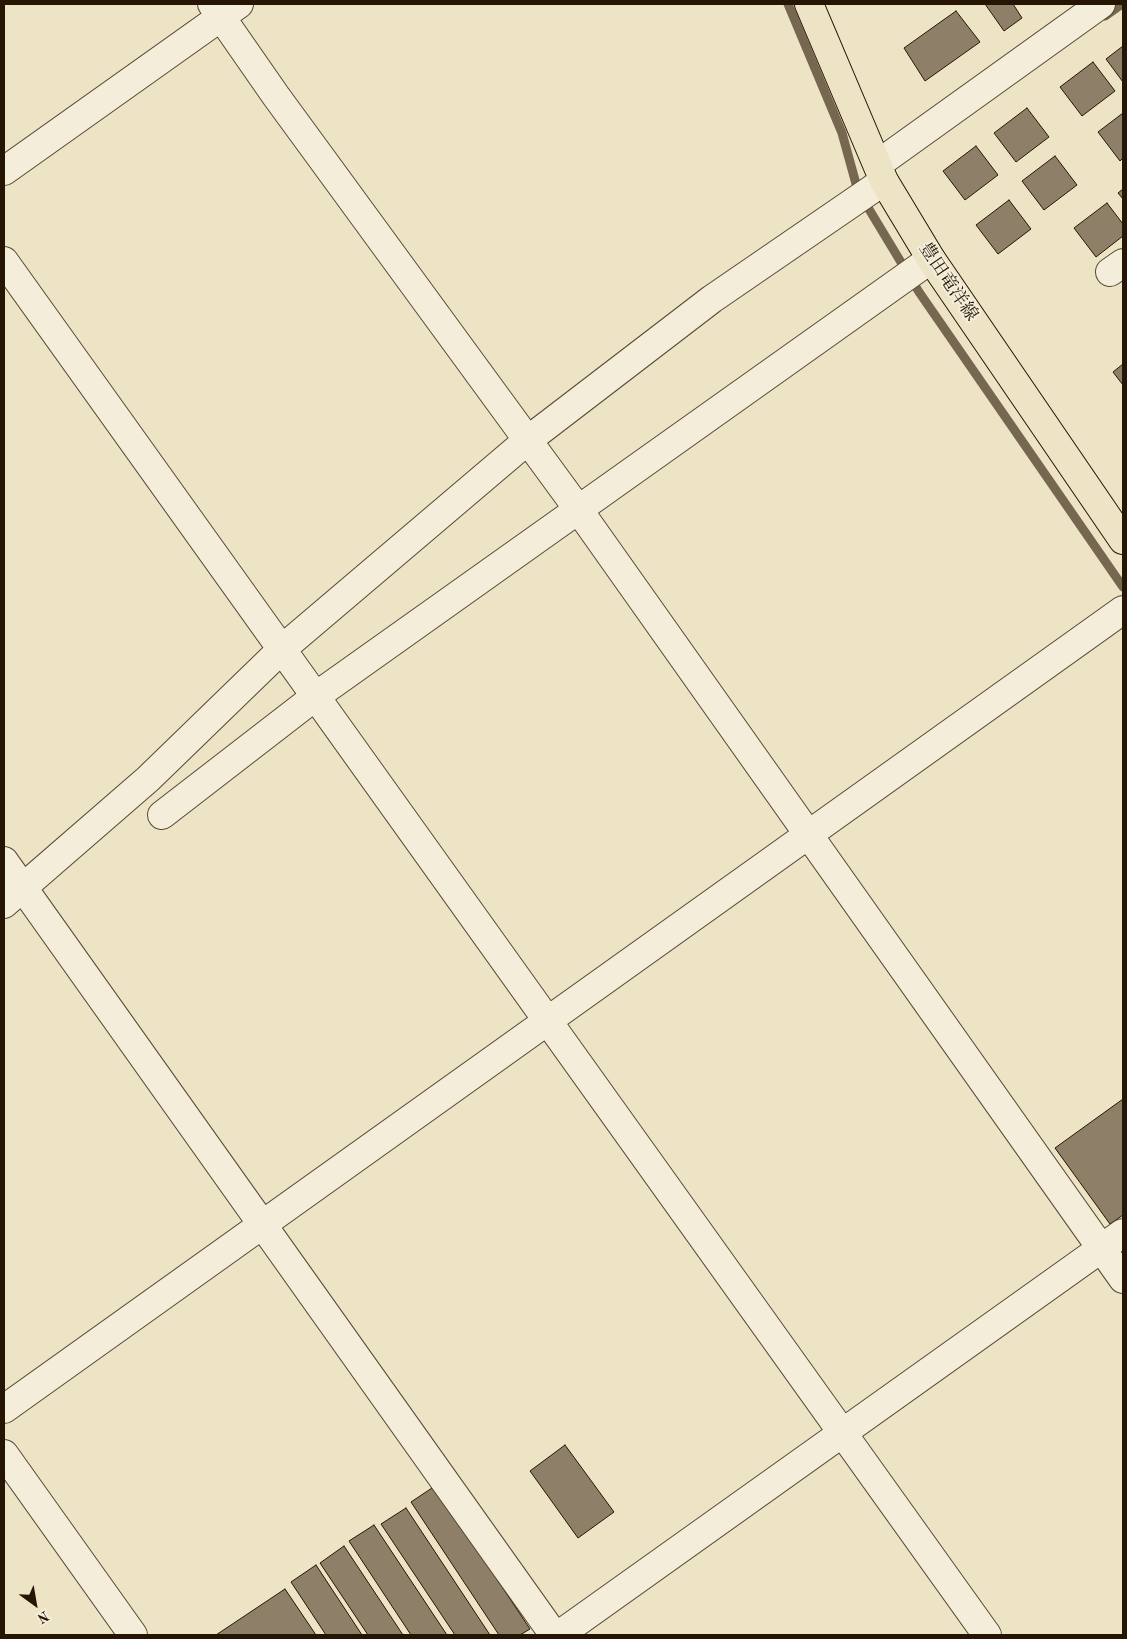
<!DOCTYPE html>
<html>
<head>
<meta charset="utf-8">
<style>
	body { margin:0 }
	#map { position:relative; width:1127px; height:1639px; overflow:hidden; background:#ede3c5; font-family:"Old Standard TT",serif }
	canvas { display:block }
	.frame { position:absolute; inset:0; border:5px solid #271504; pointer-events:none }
	.north { position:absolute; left:10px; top:1579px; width:50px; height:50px; -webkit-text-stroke:4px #f3edd9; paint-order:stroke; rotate:148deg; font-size:14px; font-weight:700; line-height:20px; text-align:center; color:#271504 }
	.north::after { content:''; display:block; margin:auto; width:18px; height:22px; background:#271504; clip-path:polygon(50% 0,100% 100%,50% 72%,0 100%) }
</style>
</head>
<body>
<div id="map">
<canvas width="1127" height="1639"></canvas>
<div class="frame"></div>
<div class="north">N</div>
</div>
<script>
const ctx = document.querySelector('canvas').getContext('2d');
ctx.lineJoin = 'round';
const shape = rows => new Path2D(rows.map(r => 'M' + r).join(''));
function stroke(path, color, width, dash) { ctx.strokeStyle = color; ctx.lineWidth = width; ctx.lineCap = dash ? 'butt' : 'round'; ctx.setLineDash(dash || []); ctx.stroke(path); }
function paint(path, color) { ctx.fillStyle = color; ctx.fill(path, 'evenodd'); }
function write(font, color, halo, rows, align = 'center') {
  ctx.font = font + ' "Old Standard TT","Noto Serif JP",serif'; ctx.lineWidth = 4.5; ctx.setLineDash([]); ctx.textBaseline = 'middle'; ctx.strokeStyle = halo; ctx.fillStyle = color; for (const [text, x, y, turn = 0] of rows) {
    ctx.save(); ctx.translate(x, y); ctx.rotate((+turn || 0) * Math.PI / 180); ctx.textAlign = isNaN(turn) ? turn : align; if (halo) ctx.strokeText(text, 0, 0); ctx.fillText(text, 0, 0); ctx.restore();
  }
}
const stream = shape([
	[788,4,842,133,858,191,919,292,1123,587],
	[1105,16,1122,4]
]);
const building = shape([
	[985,4,1013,4,1022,18,1004,31,985,4],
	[956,11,980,42,925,81,904,48,956,11],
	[1123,46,1123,82,1106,59,1123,46],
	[1093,62,1115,91,1082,116,1060,87,1093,62],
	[1027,108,1049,137,1016,162,994,133,1027,108],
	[1123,113,1123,158,1120,161,1098,132,1123,113],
	[976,146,998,175,965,200,943,171,976,146],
	[1055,156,1077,185,1044,210,1022,181,1055,156],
	[1123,189,1123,199,1118,193,1123,189],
	[1009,200,1031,229,998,254,976,225,1009,200],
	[1107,203,1123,224,1123,236,1096,257,1074,228,1107,203],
	[1123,364,1123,385,1113,372,1123,364],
	[1123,1099,1123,1215,1110,1224,1055,1148,1123,1099],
	[565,1445,614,1512,578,1538,530,1471,565,1445],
	[435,1486,530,1629,520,1635,499,1635,411,1502,435,1486],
	[406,1508,490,1635,455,1635,381,1524,406,1508],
	[374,1525,447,1635,411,1635,349,1541,374,1525],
	[344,1546,403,1635,368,1635,320,1563,344,1546],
	[316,1565,362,1635,326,1635,291,1582,316,1565],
	[285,1589,316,1635,216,1635,285,1589]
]);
const minor = shape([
	[212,4,276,96,578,509,1123,1279],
	[878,164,1101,4],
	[4,171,239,4],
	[4,261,987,1635],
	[1110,272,1123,263],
	[162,815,316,696,931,259],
	[4,861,554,1635],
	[4,904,148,779,282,649,528,440,712,299,884,181],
	[4,1409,1123,610],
	[4,1454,133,1635],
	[559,1635,1123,1233]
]);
const major = shape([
	[809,4,884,181,931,259,1123,540]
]);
const streetNames = [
	["豊田竜洋線",948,282,56]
];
stroke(stream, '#766750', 9);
paint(building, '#8e8068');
stroke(building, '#271504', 1);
stroke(minor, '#584834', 30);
stroke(major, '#271504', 30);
stroke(minor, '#f3edd9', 28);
stroke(major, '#ede3c5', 28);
write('18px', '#271504', '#f3edd9', streetNames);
</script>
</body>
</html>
